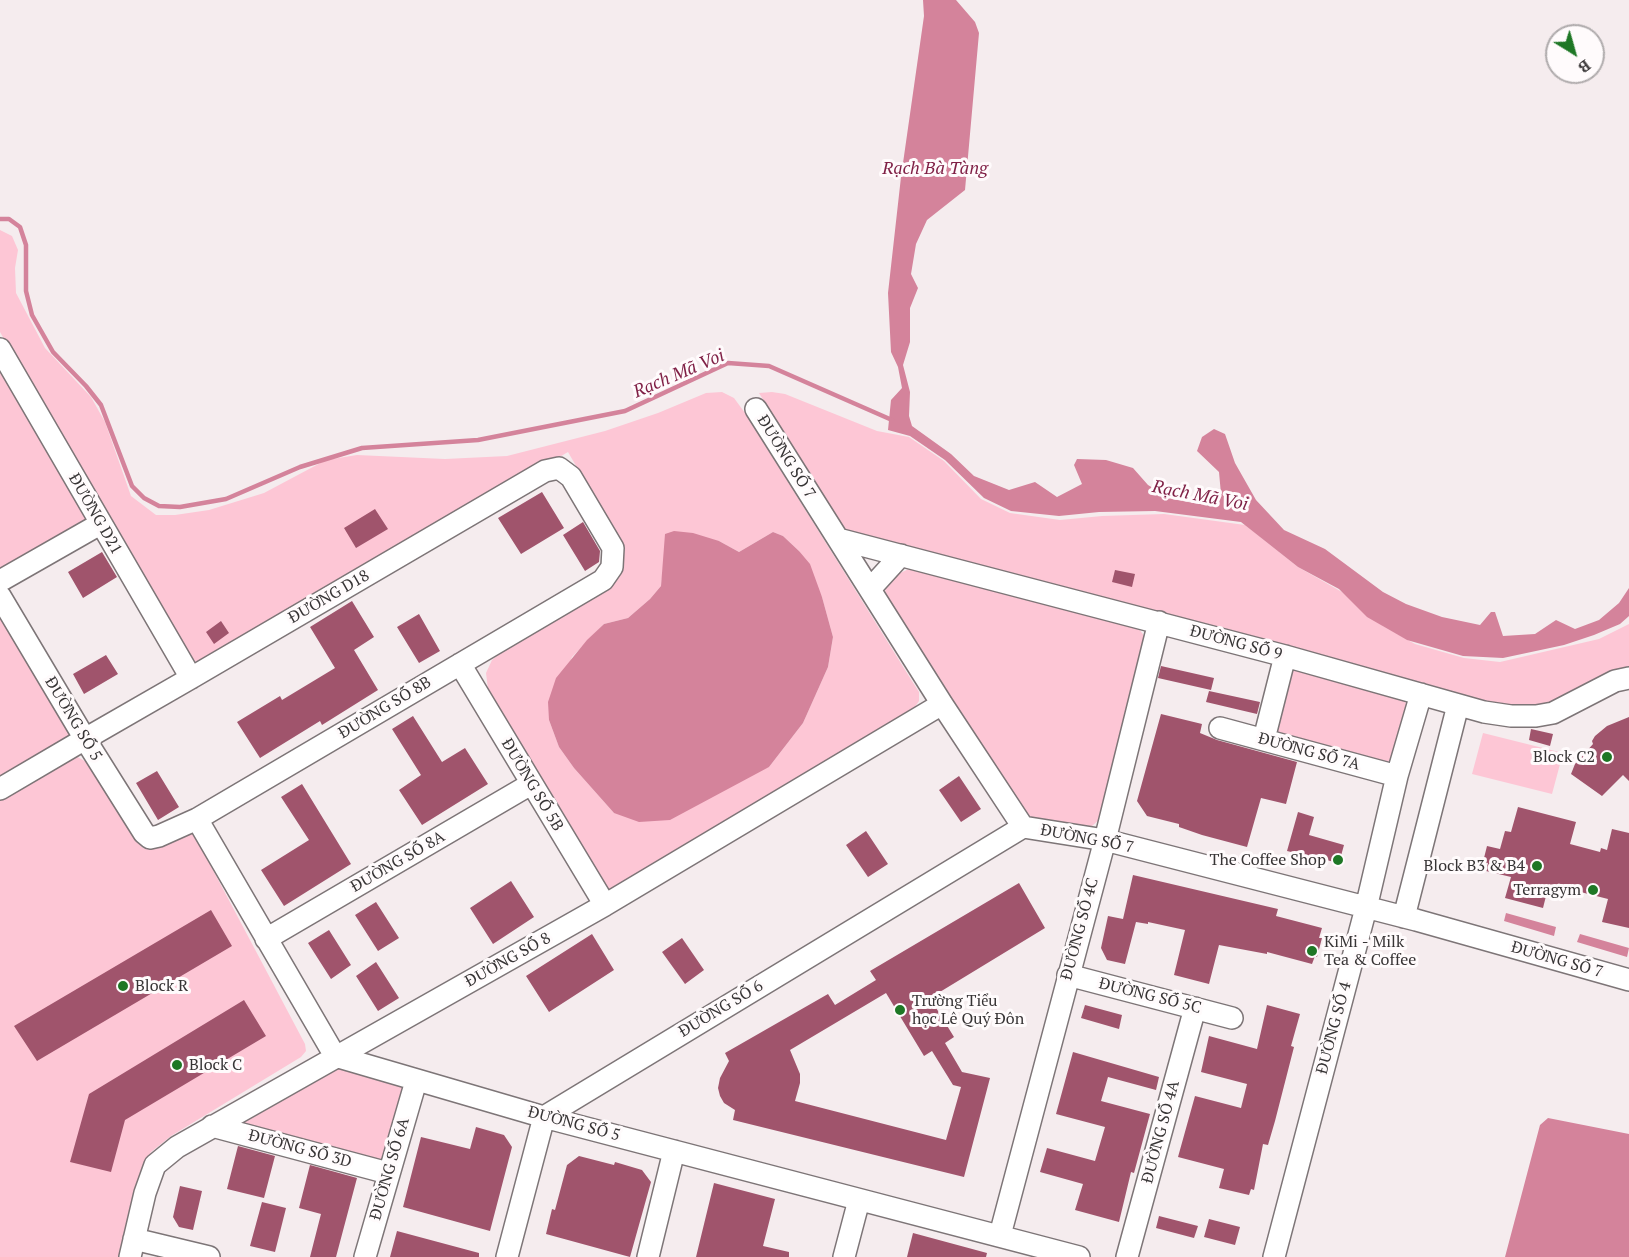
<!DOCTYPE html>
<html>
<head>
<meta charset="utf-8">
<style>
	body { margin:0 }
	#map { position:relative; width:1629px; height:1257px; overflow:hidden; background:#f5ecee; font-family:"PT Serif",serif }
	canvas { display:block }
	.north { position:absolute; left:1545px; top:24px; width:60px; height:60px; box-sizing:border-box; background:#fffbfc; border:2px solid #afabac; border-radius:50%; rotate:143deg; font-size:16px; font-weight:700; line-height:24px; text-align:center; color:#373435 }
	.north::after { content:''; display:block; margin:auto; width:21px; height:27px; background:#1e7725; clip-path:polygon(50% 0,100% 100%,50% 72%,0 100%) }
</style>
</head>
<body>
<div id="map">
<canvas width="1629" height="1257"></canvas>
<div class="north">B</div>
</div>
<script>
const ctx = document.querySelector('canvas').getContext('2d');
ctx.lineJoin = 'round';
function paint(path, color) { ctx.fillStyle = color; ctx.fill(path, 'evenodd'); }
const shape = rows => new Path2D(rows.map(r => 'M' + r).join(''));
function stroke(path, color, width, dash) { ctx.strokeStyle = color; ctx.lineWidth = width; ctx.lineCap = dash ? 'butt' : 'round'; ctx.setLineDash(dash || []); ctx.stroke(path); }
function write(font, color, halo, rows, align = 'center') {
  ctx.font = font + ' "PT Serif",serif'; ctx.lineWidth = 6; ctx.setLineDash([]); ctx.textBaseline = 'middle'; ctx.strokeStyle = halo; ctx.fillStyle = color; for (const [text, x, y, turn = 0] of rows) {
    ctx.save(); ctx.translate(x, y); ctx.rotate((+turn || 0) * Math.PI / 180); ctx.textAlign = isNaN(turn) ? turn : align; if (halo) ctx.strokeText(text, 0, 0); ctx.fillText(text, 0, 0); ctx.restore();
  }
}
const green = shape([
	[0,230,12,236,18,250,15,268,16,293,45,348,91,397,105,422,131,496,156,515,175,515,209,510,264,493,326,460,357,455,445,459,507,456,605,431,658,413,706,393,722,392,734,398,745,413,912,681,919,692,919,701,912,711,614,889,609,889,599,879,488,689,486,673,492,660,500,653,600,594,620,542,568,452,208,662,199,664,186,654,0,332],
	[773,532,783,536,799,551,822,597,833,637,828,667,803,723,769,767,614,813,574,768,559,747,549,720,572,657,604,624,628,618,650,599,661,586,663,568,719,541,739,552],
	[0,363,88,520,2,568,0,568],
	[772,392,785,394,877,431,909,437,944,461,981,499,1010,513,1060,520,1102,516,1164,514,1245,525,1298,567,1342,592,1383,626,1415,644,1464,658,1500,662,1599,639,1629,624,1629,669,1556,705,1511,710,846,533,759,393],
	[915,566,1136,625,1145,637,1100,819,1092,826,1084,830,1070,827,1031,817,1022,809,885,594,886,584,896,575],
	[0,607,71,733,68,739,0,781],
	[1291,666,1405,698,1406,705,1393,758,1386,763,1273,734],
	[1483,733,1563,753,1552,794,1472,774],
	[76,756,88,763,139,844,143,848,148,849,192,832,195,836,305,1044,306,1051,301,1057,171,1136,151,1152,142,1169,121,1257,0,1257,0,797],
	[338,1065,403,1086,406,1090,385,1161,241,1126,243,1120]
]);
const water = shape([
	[923,0,956,0,975,22,979,33,965,190,927,220,916,244,911,274,918,288,910,308,910,342,903,365,910,392,909,416,912,426,951,454,974,476,1009,490,1035,482,1057,497,1082,484,1074,465,1077,459,1106,460,1133,468,1148,485,1172,499,1199,504,1221,494,1219,472,1197,451,1202,437,1214,429,1225,434,1235,463,1256,500,1284,530,1325,549,1383,592,1406,604,1442,617,1480,625,1491,612,1495,612,1503,636,1535,634,1556,620,1575,629,1599,620,1619,603,1629,588,1629,616,1620,624,1594,635,1564,645,1503,658,1463,656,1407,640,1367,617,1339,589,1298,567,1241,522,1155,511,1099,512,1059,516,1011,511,984,498,945,460,910,436,888,430,891,400,902,388,898,367,891,352,888,293,901,177,924,16],
	[674,531,693,533,719,541,739,552,773,532,783,536,799,551,810,564,822,597,833,637,828,667,803,723,769,767,670,820,639,822,614,813,574,768,559,747,549,720,548,702,556,678,587,640,604,624,628,618,650,599,661,586,665,534],
	[1506,913,1556,927,1554,936,1504,921],
	[1580,934,1629,948,1627,957,1577,942],
	[1548,1118,1629,1134,1629,1257,1505,1257,1540,1125]
]);
const stream = shape([
	[0,219,9,219,20,227,26,245,26,291,32,315,53,352,86,386,101,405,132,486,144,498,159,506,180,507,226,499,300,467,362,448,478,440,625,411,728,363,769,366,892,420]
]);
const building = shape([
	[542,492,564,528,521,554,498,518],
	[375,509,388,529,356,548,344,528],
	[583,522,600,551,599,562,585,571,563,535],
	[102,552,117,577,83,598,68,572],
	[1115,570,1135,574,1132,587,1112,582],
	[352,601,374,637,354,650,378,690,322,725,320,721,260,758,237,722,280,696,282,700,335,668,310,627],
	[419,614,440,651,419,663,397,627],
	[221,621,229,633,214,644,206,632],
	[106,655,118,674,84,694,73,674],
	[1161,666,1214,678,1211,690,1158,678],
	[1209,691,1260,702,1257,714,1206,702],
	[1161,714,1202,724,1200,733,1217,740,1297,762,1286,804,1261,798,1247,847,1202,835,1179,827,1179,824,1147,816,1137,801],
	[413,716,442,762,465,748,488,784,422,825,399,790,421,775,392,729],
	[1629,717,1629,781,1623,775,1602,796,1571,774,1575,764,1593,744,1592,741,1595,736,1607,726],
	[1531,729,1553,734,1550,746,1529,740],
	[157,771,179,807,158,820,136,783],
	[959,776,981,809,961,822,939,790],
	[302,784,351,864,284,906,261,870,309,840,281,797],
	[1518,807,1576,822,1570,844,1600,852,1601,848,1607,850,1612,829,1629,833,1629,928,1602,922,1608,899,1549,884,1543,908,1505,898,1511,877,1486,871,1488,863,1483,862,1487,846,1500,849,1505,831,1511,832],
	[1298,812,1314,817,1309,835,1344,845,1339,863,1287,851],
	[866,831,888,864,868,877,846,845],
	[1133,875,1278,909,1276,916,1322,928,1319,938,1322,938,1317,957,1315,956,1312,964,1267,952,1267,954,1219,945,1209,984,1174,975,1185,930,1148,922,1148,924,1136,922,1125,964,1107,960,1101,948,1108,916,1123,919],
	[511,881,534,917,493,944,470,908],
	[1019,883,1045,928,930,998,954,1037,945,1043,962,1072,990,1078,964,1177,733,1120,735,1110,724,1103,720,1096,718,1088,720,1078,729,1061,725,1053,828,994,835,1005,876,980,870,971],
	[886,993,924,1056,932,1051,953,1085,961,1087,946,1140,795,1101,800,1083,800,1074,790,1050],
	[376,902,399,938,378,951,355,915],
	[211,910,232,946,37,1061,14,1026],
	[329,930,351,965,331,979,308,943],
	[592,934,614,970,549,1012,526,976],
	[682,938,704,970,685,984,662,952],
	[376,962,399,998,378,1011,356,976],
	[244,1000,266,1036,125,1120,111,1172,70,1162,89,1094],
	[1085,1005,1122,1015,1119,1029,1081,1018],
	[1267,1005,1300,1014,1291,1046,1294,1047,1275,1121,1268,1145,1263,1144,1254,1190,1251,1189,1249,1195,1219,1188,1224,1169,1178,1157,1195,1096,1241,1108,1247,1084,1201,1072,1209,1036,1257,1049],
	[1073,1052,1159,1077,1156,1090,1108,1077,1101,1101,1150,1114,1134,1173,1131,1172,1119,1222,1075,1210,1083,1184,1040,1172,1047,1148,1095,1161,1105,1127,1056,1114],
	[476,1127,504,1135,512,1147,490,1231,403,1207,421,1137,470,1149],
	[238,1146,275,1156,264,1198,227,1189],
	[579,1156,614,1165,615,1162,642,1170,651,1182,630,1257,546,1234,552,1209,555,1210,567,1165],
	[310,1165,357,1178,336,1257,310,1257,321,1214,299,1208],
	[714,1183,775,1199,763,1246,789,1252,789,1257,696,1257],
	[180,1186,202,1191,193,1230,179,1227,173,1217],
	[262,1202,286,1208,275,1252,250,1246],
	[1159,1216,1198,1226,1194,1238,1156,1228],
	[1209,1219,1240,1227,1235,1245,1204,1237],
	[397,1231,479,1253,479,1257,390,1257],
	[913,1233,987,1253,986,1257,907,1257]
]);
const minor = shape([
	[0,349,191,678],
	[756,409,942,704,1023,827,1105,840,1416,920,1629,980],
	[838,539,1285,656,1484,712,1511,716,1536,716,1553,713,1615,681,1629,678],
	[0,581,100,524],
	[870,589,901,555],
	[0,596,85,739,144,833,150,838,159,836,197,819,603,580,612,567,613,548,571,477,559,468,545,471,191,678,85,739,0,789],
	[460,664,605,905],
	[1220,728,1397,776],
	[1264,739,1285,656],
	[197,819,335,1056,544,1117,1079,1257],
	[1404,917,1458,705],
	[266,939,531,784],
	[1068,975,1232,1018],
	[212,1126,388,1173],
	[1000,1235,1105,840,1159,622],
	[134,1239,209,1257],
	[130,1257,145,1193,155,1165,177,1147,605,905,942,704],
	[365,1257,416,1081],
	[507,1257,544,1117,1023,827],
	[648,1257,674,1151],
	[844,1257,859,1200],
	[1127,1257,1195,1008],
	[1274,1257,1366,908,1397,776,1421,694]
]);
const markers = [
	[1607,757,6,"#1e7725"],
	[1338,860,6,"#1e7725"],
	[1537,866,6,"#1e7725"],
	[1593,890,6,"#1e7725"],
	[1312,951,6,"#1e7725"],
	[123,986,6,"#1e7725"],
	[900,1010,6,"#1e7725"],
	[177,1065,6,"#1e7725"]
];
const streetNames = [
	["ĐƯỜNG SỐ 7",786,457,58],
	["ĐƯỜNG D21",95,514,60],
	["ĐƯỜNG D18",329,597,-30],
	["ĐƯỜNG SỐ 9",1236,643,15],
	["ĐƯỜNG SỐ 8B",385,708,-31],
	["ĐƯỜNG SỐ 5",73,719,59],
	["ĐƯỜNG SỐ 7A",1309,752,15],
	["ĐƯỜNG SỐ 5B",532,785,59],
	["ĐƯỜNG SỐ 7",1087,839,11],
	["ĐƯỜNG SỐ 8A",398,862,-30],
	["ĐƯỜNG SỐ 4C",1080,929,-75],
	["ĐƯỜNG SỐ 8",508,960,-29],
	["ĐƯỜNG SỐ 7",1557,960,16],
	["ĐƯỜNG SỐ 5C",1150,996,14],
	["ĐƯỜNG SỐ 6",721,1009,-31],
	["ĐƯỜNG SỐ 4",1334,1028,-75],
	["ĐƯỜNG SỐ 5",574,1124,15],
	["ĐƯỜNG SỐ 4A",1161,1132,-75],
	["ĐƯỜNG SỐ 3D",300,1149,15],
	["ĐƯỜNG SỐ 6A",390,1169,-74]
];
const poiNames = [
	["Block C2",1595,757],
	["The Coffee Shop",1326,860],
	["Block B3 & B4",1525,866],
	["Terragym",1581,890],
	["KiMi - Milk",1324,942,"left"],
	["Tea & Coffee",1324,960,"left"],
	["Block R",135,986,"left"],
	["Trường Tiểu",912,1001,"left"],
	["học Lê Quý Đôn",912,1019,"left"],
	["Block C",189,1065,"left"]
];
const waterNames = [
	["Rạch Bà Tàng",935,169],
	["Rạch Mã Voi",679,374,-23],
	["Rạch Mã Voi",1200,496,11]
];
paint(green, '#fdc6d5');
paint(water, '#d4839b');
stroke(stream, '#d4839b', 4.5);
paint(building, '#a0546c');
stroke(minor, '#7d7577', 24);
stroke(minor, '#fff', 21);
for (const [x, y, r, color] of markers) { const dot = new Path2D(); dot.arc(x, y, r, 0, 2 * Math.PI); ctx.fillStyle = color; ctx.fill(dot); stroke(dot, '#fffbfc', 2); }
write('16px', '#373435', '#fffbfc', streetNames);
write('16px', '#373435', '#fffbfc', poiNames, 'right');
write('italic 18px', '#7f1f45', '#fffbfc', waterNames);
</script>
</body>
</html>
